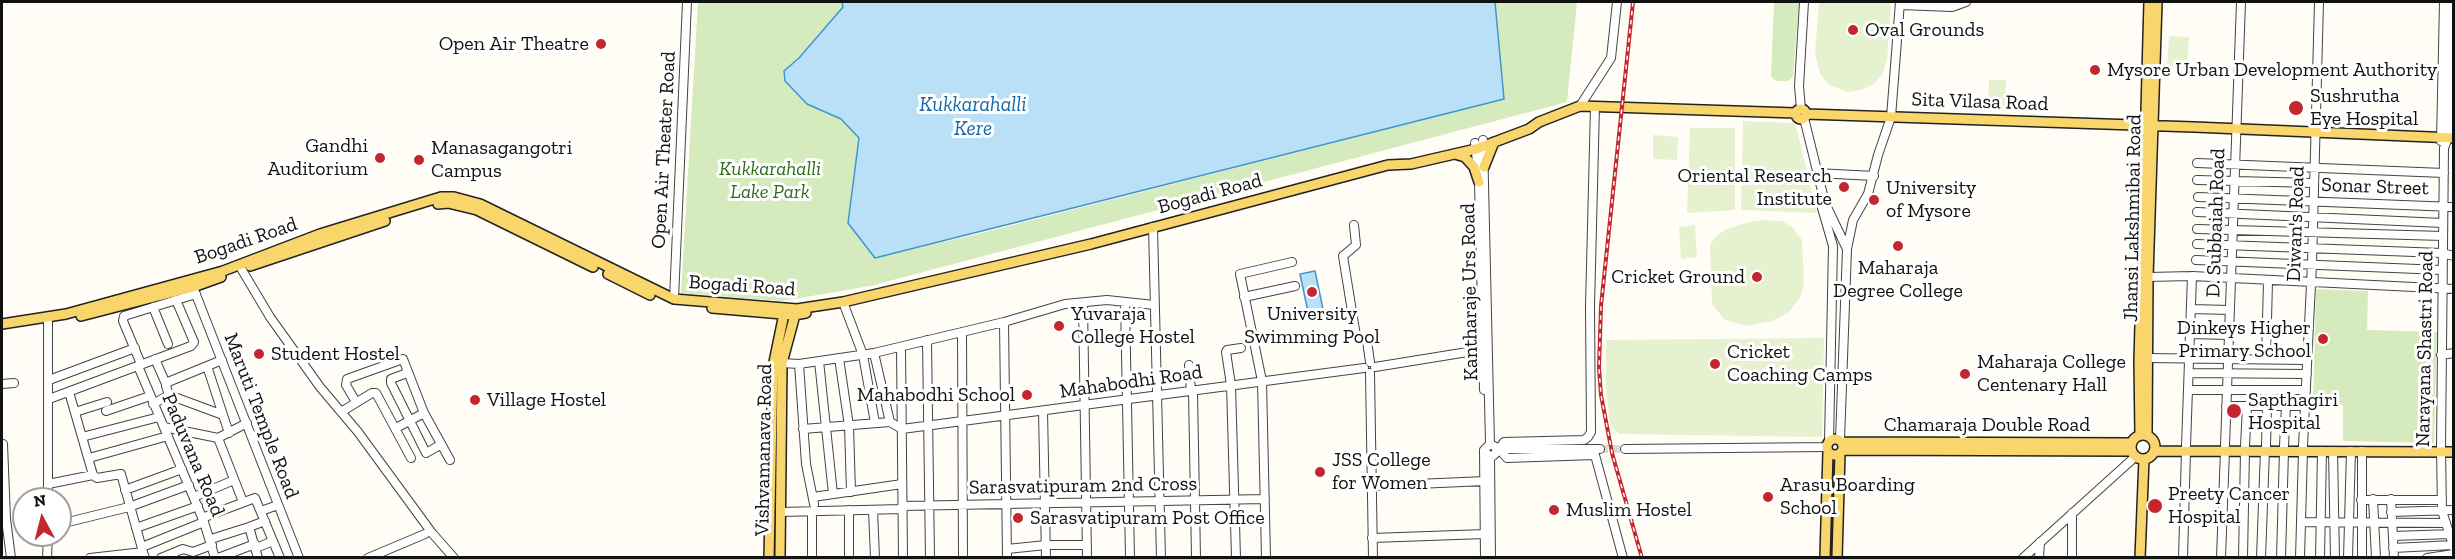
<!DOCTYPE html>
<html>
<head>
<meta charset="utf-8">
<style>
	body { margin:0 }
	#map { position:relative; width:2455px; height:559px; overflow:hidden; background:#fffdf5; font-family:"Zilla Slab",serif }
	canvas { display:block }
	.frame { position:absolute; inset:0; border:3px solid #111; pointer-events:none }
	.north { position:absolute; left:12px; top:487px; width:60px; height:60px; box-sizing:border-box; background:#fff; border:2px solid #a0a0a0; border-radius:50%; rotate:353deg; font-size:16px; font-weight:700; line-height:24px; text-align:center; color:#111 }
	.north::after { content:''; display:block; margin:auto; width:21px; height:27px; background:#c4262e; clip-path:polygon(50% 0,100% 100%,50% 72%,0 100%) }
</style>
</head>
<body>
<div id="map">
<canvas width="2455" height="559"></canvas>
<div class="frame"></div>
<div class="north">N</div>
</div>
<script>
const ctx = document.querySelector('canvas').getContext('2d');
ctx.lineJoin = 'round';
function paint(path, color) { ctx.fillStyle = color; ctx.fill(path, 'evenodd'); }
const shape = rows => new Path2D(rows.map(r => 'M' + r).join(''));
function stroke(path, color, width, dash) { ctx.strokeStyle = color; ctx.lineWidth = width; ctx.lineCap = dash ? 'butt' : 'round'; ctx.setLineDash(dash || []); ctx.stroke(path); }
function write(font, color, halo, rows, align = 'center') {
  ctx.font = font + ' "Zilla Slab",serif'; ctx.lineWidth = 6; ctx.setLineDash([]); ctx.textBaseline = 'middle'; ctx.strokeStyle = halo; ctx.fillStyle = color; for (const [text, x, y, turn = 0] of rows) {
    ctx.save(); ctx.translate(x, y); ctx.rotate((+turn || 0) * Math.PI / 180); ctx.textAlign = isNaN(turn) ? turn : align; if (halo) ctx.strokeText(text, 0, 0); ctx.fillText(text, 0, 0); ctx.restore();
  }
}
const green = shape([
	[698,2,842,2,843,7,799,58,784,71,807,104,841,119,860,138,848,223,875,258,974,235,1504,99,1495,2,1577,2,1567,102,870,286,782,301,681,293],
	[1774,2,1799,2,1793,77,1788,81,1776,81,1771,76],
	[2316,289,2368,291,2367,330,2437,332,2434,443,2343,441,2343,405,2313,405]
]);
const pitch = shape([
	[1819,2,1891,2,1887,60,1883,73,1874,84,1862,90,1848,92,1829,85,1820,74,1815,53],
	[2169,36,2189,37,2187,68,2167,67],
	[1989,80,2006,80,2005,109,1988,108],
	[1743,121,1793,123,1796,126,1817,213,1741,210],
	[1690,128,1735,128,1735,210,1687,213],
	[1653,135,1678,137,1677,160,1653,159],
	[1764,220,1782,221,1792,227,1802,240,1804,283,1801,296,1790,311,1773,321,1745,326,1724,319,1712,304,1710,245,1717,235,1727,229,1745,223],
	[1695,225,1697,257,1681,259,1679,227],
	[1824,338,1822,437,1619,434,1610,425,1606,388,1606,340]
]);
const water = shape([
	[842,2,1495,2,1504,99,875,258,848,223,859,138,841,119,807,104,785,81,784,71,799,58,843,7,842,2],
	[1315,271,1323,309,1308,312,1300,274,1315,271]
]);
const minorTunnel = shape([
	[1600,449,1625,449]
]);
const minor = shape([
	[2450,2,2448,138,2444,148,2441,448,2442,511,2454,548],
	[1900,5,1952,7,1966,2],
	[1580,106,1611,58,1617,2],
	[1595,106,1590,306,1591,432,1588,437,1584,440,1504,442,1499,449,1507,458,1595,455,1623,558],
	[1801,109,1799,86,1804,2],
	[1804,118,1825,203,1847,249,1840,440],
	[1483,140,1490,444],
	[2441,141,2444,2],
	[1475,143,1479,182,1484,390],
	[2197,163,2444,173],
	[1816,173,1874,176],
	[2197,180,2314,183],
	[2198,197,2454,207],
	[1822,208,1833,246,1829,442],
	[2197,212,2443,223],
	[1354,225,1356,245,1343,256,1356,336,1367,341,1370,362],
	[1153,227,1161,558],
	[2197,229,2443,236],
	[2197,244,2442,253,2454,256],
	[1847,249,1853,220,1868,194,1878,155,1891,117,1900,2],
	[2196,260,2442,270],
	[242,270,270,317,320,387,358,432,432,533,454,558],
	[2148,277,2192,276,2454,289],
	[191,282,299,558],
	[1244,297,1295,286],
	[674,299,687,2],
	[843,302,863,355,875,423],
	[1125,302,1130,558],
	[1083,303,1087,558],
	[153,307,168,344],
	[2191,309,2229,310],
	[48,322,48,499],
	[1004,322,1007,558],
	[962,332,963,558],
	[2190,334,2229,335],
	[927,340,930,558],
	[901,347,903,558],
	[874,353,890,422,902,429,1364,368],
	[2441,355,2454,353],
	[839,358,849,426,851,492],
	[2147,358,2306,360],
	[155,359,166,384],
	[2266,359,2268,281],
	[819,361,833,494],
	[782,363,799,364,874,353,1004,322,1065,304,1107,300,1154,305],
	[141,364,123,321,124,316,196,294],
	[799,364,806,464,814,504],
	[1189,365,1191,391],
	[138,366,204,522,215,558],
	[207,366,223,415],
	[1375,367,1486,349],
	[407,373,391,379,391,383,426,453,440,445],
	[1370,373,1373,558],
	[2189,373,2307,374],
	[49,380,135,348],
	[2,384,14,383],
	[2188,390,2306,390],
	[1193,391,1196,558],
	[169,395,166,386,168,382,222,360],
	[49,399,191,346,194,342,176,300],
	[356,402,346,385,347,379,403,359,424,413,450,460],
	[153,404,169,395,223,415,229,433],
	[2226,406,2306,406],
	[106,411,150,396],
	[1043,411,1046,558],
	[75,412,107,402],
	[341,412,372,393,376,393,411,458],
	[164,427,218,438,247,423],
	[396,428,424,413],
	[803,429,890,422],
	[82,437,159,417],
	[218,438,243,502],
	[2,444,3,444,6,519,11,558],
	[2186,446,2192,276],
	[2225,446,2241,2],
	[2245,446,2247,406],
	[2266,446,2267,406],
	[2284,446,2286,406],
	[2303,446,2312,264,2319,2],
	[1497,449,1600,449],
	[1625,449,1827,447],
	[2333,451,2335,558],
	[89,458,168,436],
	[1490,458,1491,558],
	[93,475,97,478,121,474,143,552],
	[48,484,93,475,69,392],
	[1372,486,1485,481],
	[125,490,182,469],
	[194,497,234,480],
	[813,497,902,484],
	[2373,499,2376,558],
	[2391,499,2394,558],
	[2361,500,2442,500],
	[902,506,1265,499],
	[873,510,875,558],
	[261,511,278,505],
	[780,512,903,509],
	[812,512,812,558],
	[2391,512,2454,510],
	[2072,513,2072,558],
	[202,518,255,498,280,558],
	[2301,522,2446,523],
	[60,524,129,507,189,485],
	[249,527,265,521],
	[136,528,198,506],
	[2393,536,2452,534],
	[1372,538,1485,534],
	[211,539,249,527,258,558],
	[142,547,204,522],
	[256,548,273,541],
	[2393,548,2453,545],
	[1007,549,1046,545,1087,545],
	[47,558,48,535],
	[90,558,143,552,145,558],
	[161,558,183,549,193,552,212,545],
	[218,558,255,544],
	[368,558,425,534],
	[849,558,849,510],
	[1236,558,1231,385,1226,352,1227,350,1241,348],
	[1266,558,1262,381,1240,274,1292,262],
	[1485,558,1484,450,1490,444,1496,447,1496,453,1493,456,1486,454],
	[2023,558,2136,456],
	[2039,558,2040,542],
	[2183,558,2186,451],
	[2221,558,2225,450],
	[2243,558,2245,451],
	[2261,558,2265,450],
	[2281,558,2284,451],
	[2300,558,2303,451],
	[2320,558,2322,451],
	[2348,558,2351,451],
	[2362,558,2362,451],
	[2427,558,2454,554]
]);
const major = shape([
	'1796 114a5 5 0 1 1 10 0a5 5 0 1 1-10 0Z',
	[1806,114,2194,127,2454,138],
	[1455,154,1465,157,1474,167,1479,182],
	[1484,167,1494,142],
	[438,204,448,203,477,210,593,267],
	[250,266,385,221],
	[608,274,650,295],
	[712,308,794,315,806,313],
	[81,316,193,287,221,277],
	[2,324,66,314,223,271,320,234,441,197,454,197,480,204,674,299,797,309,843,302,1091,244,1388,165,1411,164,1476,149,1529,129,1539,122,1580,106,1796,113],
	'2131 447a12 12 0 1 1 24 0a12 12 0 1 1-24 0Z',
	[2140,435,2139,361,2149,2],
	[2147,435,2148,277,2157,2],
	'1827 447a8 8 0 1 1 16 0a8 8 0 1 1-16 0Z',
	[1842,442,2131,443],
	[1843,450,2132,451],
	[2154,451,2454,452],
	[769,558,773,367,785,309],
	[780,558,782,363,796,311],
	[1825,558,1828,451],
	[1837,558,1840,453],
	[2140,558,2144,459]
]);
const rail = shape([
	[1633,2,1601,306,1599,368,1601,395,1612,453,1642,558]
]);
const markers = [
	[1853,30,6,"#c4262e"],
	[601,44,6,"#c4262e"],
	[2095,70,6,"#c4262e"],
	[2296,108,8,"#c4262e"],
	[380,158,6,"#c4262e"],
	[419,160,6,"#c4262e"],
	[1844,187,6,"#c4262e"],
	[1874,200,6,"#c4262e"],
	[1898,246,6,"#c4262e"],
	[1757,277,6,"#c4262e"],
	[1312,292,6,"#c4262e"],
	[1059,326,6,"#c4262e"],
	[2323,339,6,"#c4262e"],
	[259,354,6,"#c4262e"],
	[1715,364,6,"#c4262e"],
	[1965,374,6,"#c4262e"],
	[1027,395,6,"#c4262e"],
	[475,400,6,"#c4262e"],
	[2234,411,8,"#c4262e"],
	[1320,472,6,"#c4262e"],
	[1768,497,6,"#c4262e"],
	[2155,506,8,"#c4262e"],
	[1554,510,6,"#c4262e"],
	[1018,518,6,"#c4262e"]
];
const poiNames = [
	["Oval Grounds",1865,30],
	["Open Air Theatre",589,44,"right"],
	["Mysore Urban Development Authority",2107,70],
	["Sushrutha",2310,96],
	["Eye Hospital",2310,119],
	["Gandhi",368,146,"right"],
	["Auditorium",368,169,"right"],
	["Manasagangotri",431,148],
	["Campus",431,171],
	["Oriental Research",1832,176,"right"],
	["Institute",1832,199,"right"],
	["University",1886,188],
	["of Mysore",1886,211],
	["Maharaja",1898,268,"center"],
	["Degree College",1898,291,"center"],
	["Cricket Ground",1745,277,"right"],
	["Yuvaraja",1071,314],
	["College Hostel",1071,337],
	["University",1312,314,"center"],
	["Swimming Pool",1312,337,"center"],
	["Dinkeys Higher",2311,328,"right"],
	["Primary School",2311,351,"right"],
	["Cricket",1727,352],
	["Coaching Camps",1727,375],
	["Student Hostel",271,354],
	["Maharaja College",1977,362],
	["Centenary Hall",1977,385],
	["Mahabodhi School",1015,395,"right"],
	["Village Hostel",487,400],
	["Sapthagiri",2248,400],
	["Hospital",2248,423],
	["JSS College",1332,460],
	["for Women",1332,483],
	["Arasu Boarding",1780,485],
	["School",1780,508],
	["Preety Cancer",2168,494],
	["Hospital",2168,517],
	["Muslim Hostel",1566,510],
	["Sarasvatipuram Post Office",1030,518]
];
const streetNames = [
	["Sita Vilasa Road",1980,102,2],
	["Open Air Theater Road",664,150,-87],
	["Sonar Street",2375,187,2],
	["Bogadi Road",1210,194,-15],
	["Jhansi Lakshmibai Road",2133,218,-89],
	["D. Subbaiah Road",2216,223,-88],
	["Diwan's Road",2296,224,-88],
	["Bogadi Road",246,241,-19],
	["Bogadi Road",742,286,4],
	["Kantharaje Urs Road",1470,292,-91],
	["Narayana Shastri Road",2425,349,-89],
	["Mahabodhi Road",1131,382,-8],
	["Maruti Temple Road",261,416,69],
	["Chamaraja Double Road",1987,425],
	["Vishvamanava Road",764,450,-89],
	["Paduvana Road",193,455,67],
	["Sarasvatipuram 2nd Cross",1083,486,-1]
];
const parkNames = [
	["Kukkarahalli",770,169],
	["Lake Park",770,192]
];
const waterNames = [
	["Kukkarahalli",973,105],
	["Kere",973,129]
];
paint(green, '#d5ebbd');
paint(pitch, '#e6f2cf');
paint(water, '#b9e0f7');
stroke(water, '#3f96cf', 1.5);
stroke(minorTunnel, '#dbdad3', 8, [8, 4]);
stroke(minor, '#444', 10);
stroke(major, '#222', 12);
stroke(minor, '#fff', 8);
stroke(major, '#f9d66b', 9);
stroke(rail, '#c4262e', 4);
stroke(rail, '#fff', 1.5, [4.5]);
for (const [x, y, r, color] of markers) { const dot = new Path2D(); dot.arc(x, y, r, 0, 2 * Math.PI); ctx.fillStyle = color; ctx.fill(dot); stroke(dot, '#fff', 2); }
write('20px', '#111', '#fff', poiNames, 'left');
write('20px', '#111', '#fff', streetNames);
write('italic 20px', '#2f6b1f', '#fff', parkNames);
write('italic 21px', '#1768a6', '#fff', waterNames);
</script>
</body>
</html>
